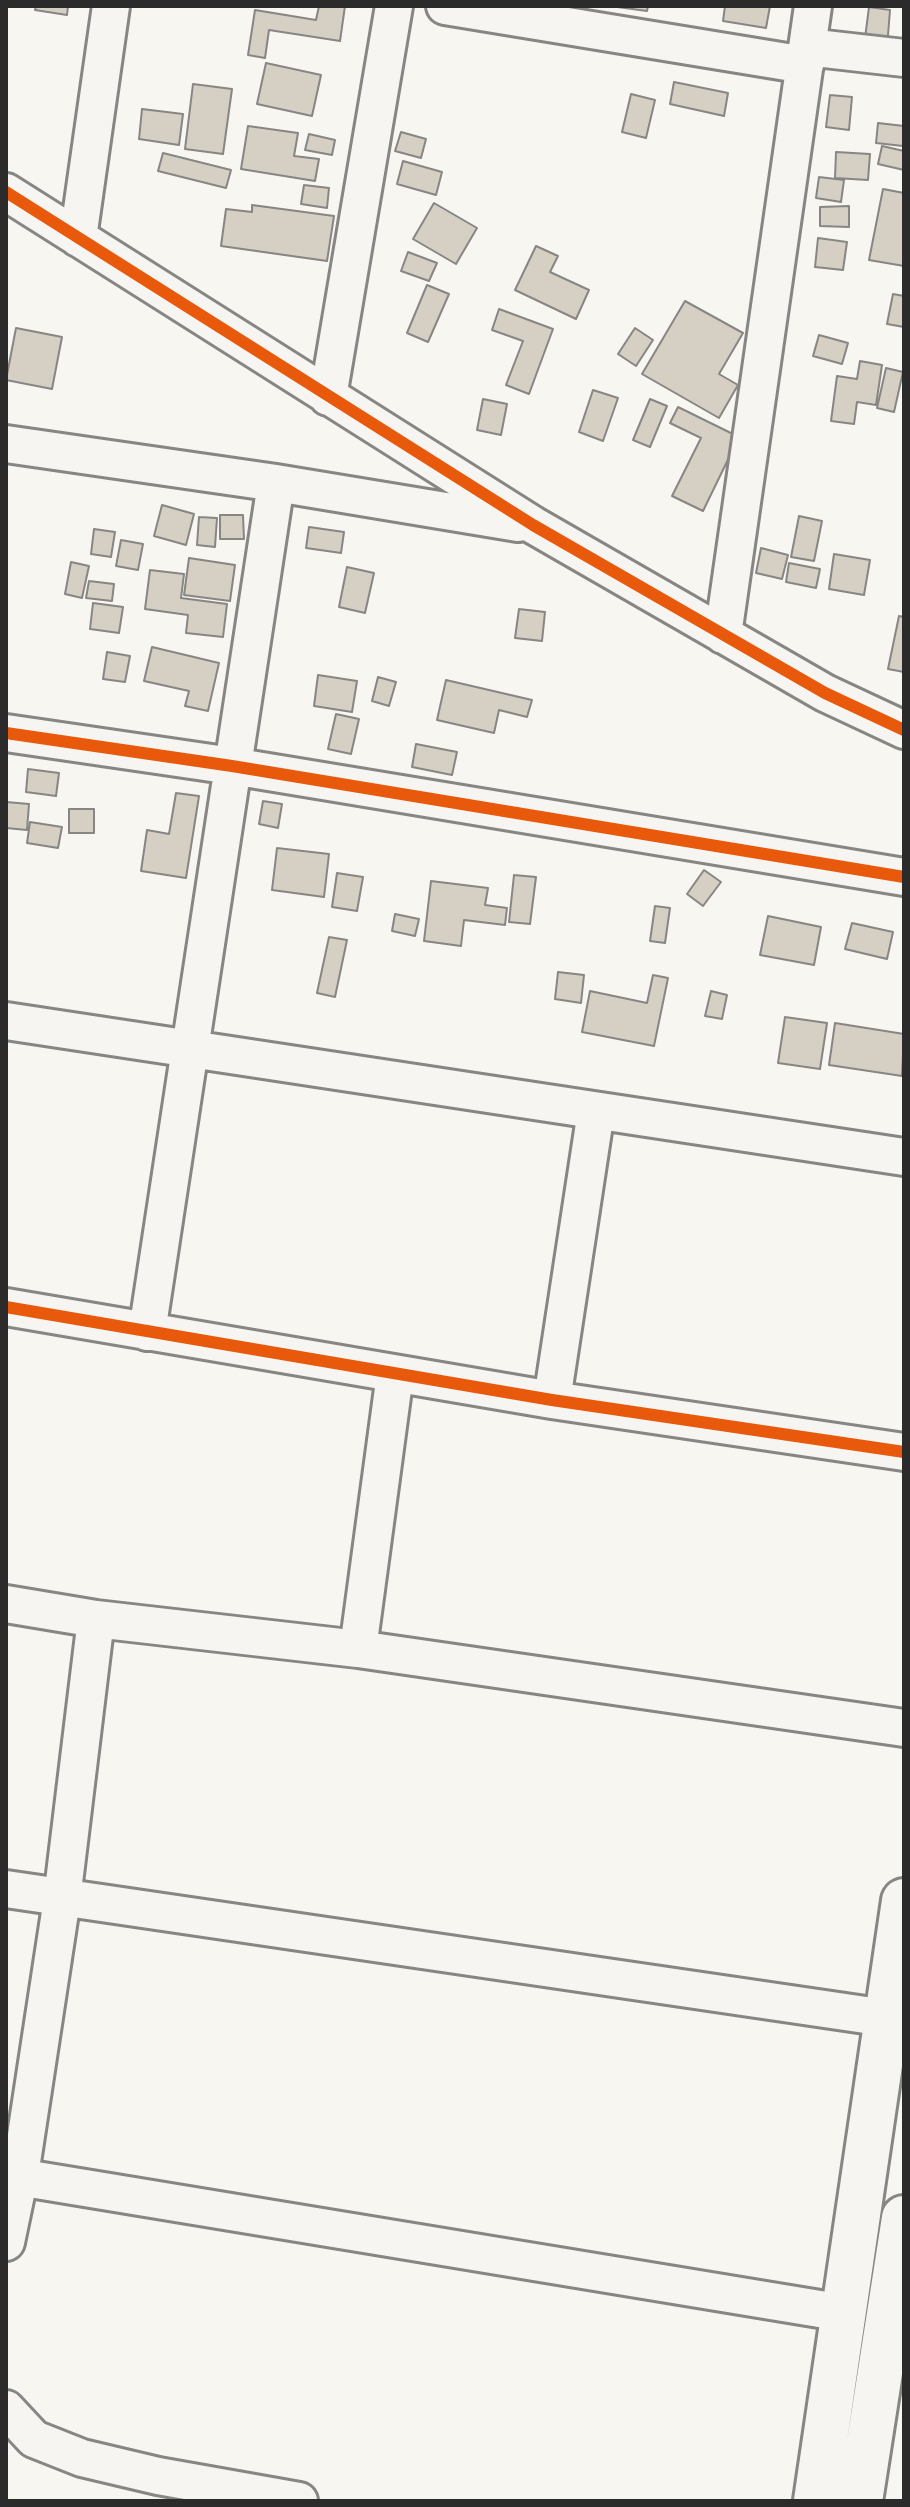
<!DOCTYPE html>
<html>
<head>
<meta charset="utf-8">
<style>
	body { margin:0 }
	#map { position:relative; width:910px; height:2507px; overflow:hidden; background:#f8f6f0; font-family:"Indie Flower",sans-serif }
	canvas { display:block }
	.frame { position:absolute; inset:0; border:8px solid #2b2b2b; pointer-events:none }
</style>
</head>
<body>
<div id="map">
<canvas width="910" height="2507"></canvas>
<div class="frame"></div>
</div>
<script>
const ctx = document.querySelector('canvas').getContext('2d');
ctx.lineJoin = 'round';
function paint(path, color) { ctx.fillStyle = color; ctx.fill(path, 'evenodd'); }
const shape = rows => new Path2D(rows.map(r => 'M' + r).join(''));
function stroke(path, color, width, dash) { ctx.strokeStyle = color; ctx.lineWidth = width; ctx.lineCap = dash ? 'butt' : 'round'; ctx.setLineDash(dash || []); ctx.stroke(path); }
const building = shape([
	[36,6,68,6,67,15,35,10,36,6],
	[319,6,345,6,340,41,269,30,265,58,248,55,255,10,316,20,319,6],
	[610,6,648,6,647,11,610,6],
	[725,6,770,6,766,28,723,21,725,6],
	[869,7,890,10,887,48,864,46,869,7],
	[266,63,321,75,312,116,257,104,266,63],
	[674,82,728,93,724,116,670,104,674,82],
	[193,84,232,89,223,154,185,149,193,84],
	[631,94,655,100,646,138,622,132,631,94],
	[830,95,852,97,849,130,826,127,830,95],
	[142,109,183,114,179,145,139,139,142,109],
	[878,123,904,126,903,146,876,143,878,123],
	[248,126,298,133,294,156,319,159,315,181,241,169,248,126],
	[401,132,426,139,421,158,395,151,401,132],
	[309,134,335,140,332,155,305,150,309,134],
	[882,146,904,151,904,170,878,164,882,146],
	[836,152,870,154,868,180,835,178,836,152],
	[163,153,231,170,226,188,158,171,163,153],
	[403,161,442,172,436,195,397,184,403,161],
	[819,177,844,180,841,202,816,198,819,177],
	[304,185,329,188,327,208,301,204,304,185],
	[883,189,904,193,904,266,869,260,883,189],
	[434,203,477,228,456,264,413,239,434,203],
	[252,205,334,216,327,261,221,246,226,209,252,212,252,205],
	[849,206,849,227,820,226,820,207,849,206],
	[818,238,847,242,843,270,815,267,818,238],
	[536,246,558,256,550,272,589,290,576,319,515,290,536,246],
	[408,252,437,263,429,281,401,271,408,252],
	[427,285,449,294,428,342,407,333,427,285],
	[893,294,904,296,904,327,887,324,893,294],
	[685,301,743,333,719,374,738,385,719,418,642,374,685,301],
	[499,309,553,329,529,394,506,385,523,341,492,330,499,309],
	[16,328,62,337,52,389,6,380,16,328],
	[635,328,653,340,636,366,618,354,635,328],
	[819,335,848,343,842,364,813,356,819,335],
	[860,361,882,365,876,405,857,402,854,424,831,421,837,376,857,379,860,361],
	[886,368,903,372,894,412,877,408,886,368],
	[593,390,618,398,603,441,579,432,593,390],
	[483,399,507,404,501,435,477,430,483,399],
	[650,399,667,406,650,447,633,440,650,399],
	[678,407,739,437,703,511,672,496,701,438,670,423,678,407],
	[162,505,194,514,186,545,154,536,162,505],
	[220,515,243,515,244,539,220,539,220,515],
	[799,516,822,521,814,561,791,557,799,516],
	[199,517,217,518,215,547,197,545,199,517],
	[309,527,344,532,341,553,306,548,309,527],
	[94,529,115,532,111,557,91,554,94,529],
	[121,540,143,544,138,570,116,566,121,540],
	[761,548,788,555,782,579,756,573,761,548],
	[834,554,870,560,864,595,829,589,834,554],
	[189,558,235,565,230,601,184,595,189,558],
	[71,562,89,566,82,598,65,594,71,562],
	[789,563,820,569,816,588,786,582,789,563],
	[347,567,374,573,365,613,339,607,347,567],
	[150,570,184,574,181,598,227,604,223,637,186,633,188,615,145,609,150,570],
	[89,581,114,584,112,601,86,598,89,581],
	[93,603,123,607,119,633,90,629,93,603],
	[519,609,545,612,542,641,515,638,519,609],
	[899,616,904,617,904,672,888,669,899,616],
	[152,647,219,663,208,711,185,706,189,691,144,681,152,647],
	[107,652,130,656,125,682,103,679,107,652],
	[318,675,357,681,352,712,314,706,318,675],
	[378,677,396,682,389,706,372,701,378,677],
	[446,680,532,700,527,717,499,710,494,733,437,720,446,680],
	[336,714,359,719,351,754,328,749,336,714],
	[416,744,457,752,452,775,412,767,416,744],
	[28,769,59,773,56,796,26,792,28,769],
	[176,793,199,796,186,878,141,871,147,830,169,834,176,793],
	[263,801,282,804,278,828,259,824,263,801],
	[6,802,29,804,27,830,6,828,6,802],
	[69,809,94,809,94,833,69,833,69,809],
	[30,822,62,827,58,848,27,843,30,822],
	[277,848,329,854,324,897,272,890,277,848],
	[704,870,721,882,703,906,687,894,704,870],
	[337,873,363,877,357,911,332,907,337,873],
	[514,875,536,877,530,924,509,922,514,875],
	[431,881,488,888,485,905,507,908,505,925,464,920,461,946,424,941,431,881],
	[655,906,670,908,665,943,650,941,655,906],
	[395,914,419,919,415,936,392,931,395,914],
	[768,916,821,927,814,965,760,955,768,916],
	[852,923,893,932,887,959,845,949,852,923],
	[329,937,347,940,335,997,317,993,329,937],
	[558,972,584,975,581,1003,555,999,558,972],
	[653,975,668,978,654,1046,582,1032,590,991,647,1003,653,975],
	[711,991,727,995,722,1019,705,1016,711,991],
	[785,1017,827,1023,820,1069,778,1063,785,1017],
	[835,1023,904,1034,902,1076,829,1065,835,1023]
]);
const street = shape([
	[445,6,805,65],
	[807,47,904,58],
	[6,192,533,525,825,693,904,730],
	[78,238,111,6],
	[328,397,394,6],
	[6,444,276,483,518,523],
	[723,635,813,6],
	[6,733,232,766,904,877],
	[6,1021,904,1157],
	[6,1307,552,1400,904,1452],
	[147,1332,276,483],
	[552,1400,596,1111],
	[6,1604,96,1619,358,1649,904,1728],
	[358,1649,395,1374],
	[6,1889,886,2018],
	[6,2175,844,2313],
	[6,2242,20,2175,62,1899,96,1619],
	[6,2409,34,2439,82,2458,158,2476,299,2501]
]);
const secondary = shape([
	[816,2501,904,1901],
	[860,2501,904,2218]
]);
const cycleway = shape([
	[6,192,533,525,825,693,904,730],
	[6,733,232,766,904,877],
	[6,1307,552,1400,904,1452]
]);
paint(building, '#d6cfc3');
stroke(building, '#878684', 2);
stroke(street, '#878684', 42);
stroke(secondary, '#878684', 50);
stroke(street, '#f6f5f1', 36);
stroke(secondary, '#f6f5f1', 44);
stroke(cycleway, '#e8590c', 12);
</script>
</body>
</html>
